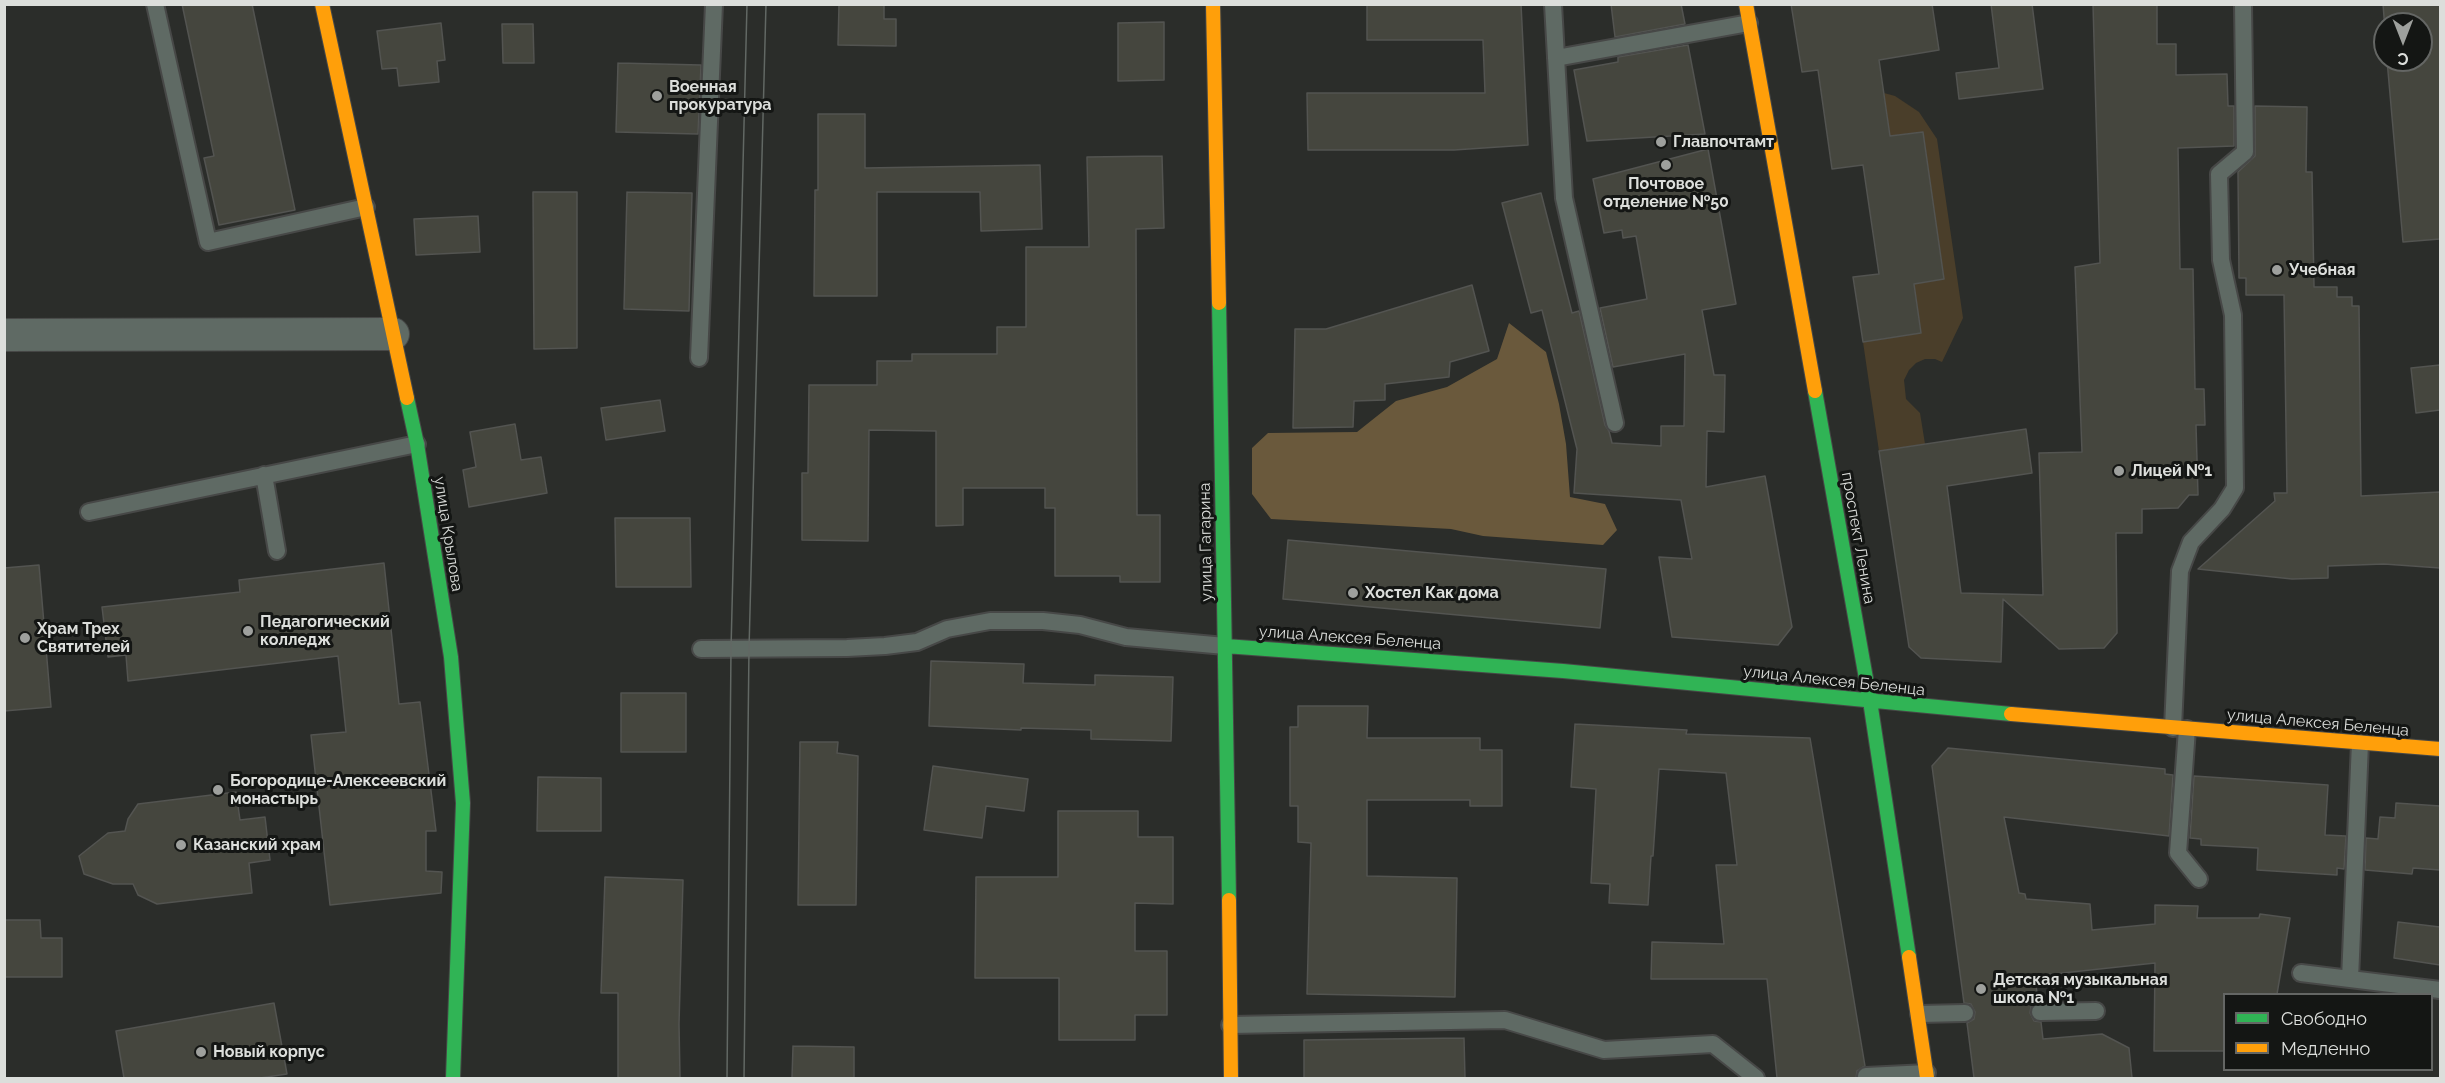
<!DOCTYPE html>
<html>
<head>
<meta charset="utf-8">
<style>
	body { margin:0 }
	#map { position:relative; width:2445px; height:1083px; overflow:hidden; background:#2b2d2a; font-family:Raleway,sans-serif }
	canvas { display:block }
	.frame { position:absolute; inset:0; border:6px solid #dcdedb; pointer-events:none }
	.legend { position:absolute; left:2223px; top:993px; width:210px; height:78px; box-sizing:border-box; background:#141614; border:2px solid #646664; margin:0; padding:8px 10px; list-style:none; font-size:18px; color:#dcdedb }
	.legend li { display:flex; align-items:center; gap:12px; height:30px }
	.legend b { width:30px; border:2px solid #646664 }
	.north { position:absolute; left:2373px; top:12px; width:60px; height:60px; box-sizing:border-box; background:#141614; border:2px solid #646664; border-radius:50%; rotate:180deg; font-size:16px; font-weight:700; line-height:24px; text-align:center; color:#dcdedb }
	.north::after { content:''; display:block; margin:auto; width:21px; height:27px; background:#9ea09d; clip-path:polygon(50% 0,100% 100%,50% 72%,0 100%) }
</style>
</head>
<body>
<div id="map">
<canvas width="2445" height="1083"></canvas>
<div class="frame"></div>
<ul class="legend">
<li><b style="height:8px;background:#30b455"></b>Свободно</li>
<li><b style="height:8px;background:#ff9f0a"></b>Медленно</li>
</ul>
<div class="north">С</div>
</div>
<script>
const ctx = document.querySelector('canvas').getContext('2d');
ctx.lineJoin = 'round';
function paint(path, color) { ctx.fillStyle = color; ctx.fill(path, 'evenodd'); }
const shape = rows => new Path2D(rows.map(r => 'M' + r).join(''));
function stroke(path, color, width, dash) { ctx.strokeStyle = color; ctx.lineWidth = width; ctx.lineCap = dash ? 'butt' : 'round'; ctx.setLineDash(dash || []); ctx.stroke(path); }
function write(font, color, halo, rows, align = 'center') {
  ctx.font = font + ' Raleway,sans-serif'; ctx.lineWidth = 6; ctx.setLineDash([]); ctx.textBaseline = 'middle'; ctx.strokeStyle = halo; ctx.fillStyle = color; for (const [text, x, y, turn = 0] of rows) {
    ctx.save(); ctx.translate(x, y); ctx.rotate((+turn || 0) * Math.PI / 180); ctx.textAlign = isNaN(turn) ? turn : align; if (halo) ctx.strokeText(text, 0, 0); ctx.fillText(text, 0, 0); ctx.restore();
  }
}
const green = shape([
	[1884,93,1895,96,1919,112,1937,139,1963,318,1942,362,1935,359,1925,359,1916,363,1909,370,1904,380,1906,399,1920,413,1925,444,1879,451,1863,342,1921,333,1914,284,1944,279,1923,132,1890,136]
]);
const forest = shape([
	[1509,323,1546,352,1559,404,1566,444,1570,497,1605,504,1617,530,1603,545,1483,536,1451,529,1271,519,1252,494,1252,448,1268,433,1357,432,1396,401,1447,387,1497,359]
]);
const building = shape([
	[182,4,252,4,295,210,219,225,204,158,214,156,182,4],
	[839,4,884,4,884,19,896,19,896,46,838,45,839,4],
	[1367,4,1521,4,1528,145,1454,150,1308,150,1307,93,1485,93,1483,40,1367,40,1367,4],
	[1611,4,1681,4,1685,24,1615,37,1611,4],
	[1791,4,1932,4,1939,50,1879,60,1890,136,1923,132,1944,279,1914,284,1921,333,1863,342,1853,277,1879,274,1863,165,1832,169,1818,70,1802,72,1791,4],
	[1991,4,2032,4,2043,89,1959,99,1956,73,1999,68,1991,4],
	[2093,4,2157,4,2157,44,2176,44,2176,75,2227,74,2228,106,2234,106,2234,146,2178,148,2180,269,2193,269,2195,389,2204,389,2205,425,2196,425,2198,495,2189,495,2178,508,2142,509,2142,533,2116,533,2117,633,2104,648,2059,649,2003,599,2001,662,1921,658,1909,647,1879,451,2026,429,2032,473,1947,486,1961,593,2043,595,2039,453,2082,452,2075,267,2100,263,2093,4],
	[2383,4,2440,4,2440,239,2403,242,2387,60,2421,60,2421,24,2385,24,2385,30,2383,4],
	[1164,22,1164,80,1118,81,1118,23,1164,22],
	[441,23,445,60,437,61,439,82,399,86,397,68,382,69,377,31,441,23],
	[502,24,533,24,534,63,503,63,502,24],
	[1688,45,1705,134,1587,141,1574,70,1618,62,1618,57,1688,45],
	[618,63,701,65,698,134,616,132,618,63],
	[2255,106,2307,107,2306,172,2312,172,2314,287,2337,287,2337,297,2352,297,2352,306,2359,306,2361,496,2440,492,2440,568,2384,564,2328,566,2328,578,2292,579,2198,569,2275,501,2274,493,2287,493,2284,295,2246,295,2246,278,2239,278,2238,172,2255,156,2255,106],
	[818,114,865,114,865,168,1040,165,1042,229,981,231,980,192,877,192,877,296,814,296,815,190,818,190,818,114],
	[1708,149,1736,304,1702,310,1714,375,1725,375,1724,432,1707,431,1706,487,1765,476,1792,627,1778,645,1672,637,1659,557,1692,559,1681,500,1574,493,1577,449,1542,310,1531,313,1502,203,1541,193,1572,313,1579,311,1605,425,1609,431,1612,443,1661,446,1661,426,1684,426,1685,354,1613,367,1600,308,1647,299,1636,236,1623,238,1622,230,1604,233,1593,179,1708,149],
	[1162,156,1164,228,1136,229,1137,515,1160,515,1160,582,1120,582,1120,576,1055,576,1055,508,1045,508,1045,488,963,488,963,525,936,526,936,431,869,430,868,541,802,540,802,473,808,473,809,385,877,385,877,361,912,361,912,354,997,354,997,327,1026,327,1026,247,1089,247,1087,157,1162,156],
	[533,192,577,192,577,348,534,349,533,192],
	[627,192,692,193,689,311,624,309,627,192],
	[478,216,480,252,416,255,414,219,478,216],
	[1472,285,1489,351,1450,362,1449,377,1385,384,1385,400,1354,401,1353,427,1293,428,1295,329,1326,329,1472,285],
	[2440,365,2440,410,2416,413,2411,368,2440,365],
	[660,400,665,431,606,440,601,408,660,400],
	[515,424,521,460,541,457,547,493,469,507,463,470,476,467,470,432,515,424],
	[615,518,690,518,691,587,616,587,615,518],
	[1288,540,1606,569,1600,628,1283,599,1288,540],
	[384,563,399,704,420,702,436,831,426,831,426,871,442,872,441,893,330,905,311,735,346,732,338,656,128,681,126,655,108,657,102,607,240,592,239,580,384,563],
	[39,565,51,707,4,711,4,568,39,565],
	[931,661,1024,664,1023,683,1095,685,1095,675,1173,677,1171,741,1091,739,1091,730,1021,728,1021,730,929,726,931,661],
	[621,693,686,693,686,752,621,752,621,693],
	[1298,706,1368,706,1367,738,1480,738,1480,750,1502,750,1502,806,1470,806,1470,800,1367,800,1367,876,1457,878,1455,997,1307,994,1311,843,1298,842,1298,806,1290,806,1290,727,1298,727,1298,706],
	[1575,724,1687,730,1686,734,1810,738,1865,1066,1857,1071,1856,1078,1777,1078,1767,979,1651,979,1652,942,1724,944,1716,865,1737,865,1726,773,1659,769,1653,856,1651,856,1648,905,1609,903,1610,884,1591,883,1596,789,1571,787,1575,724],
	[800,742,838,742,837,753,858,756,856,905,798,905,800,742],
	[1948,748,2165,769,2165,774,2173,775,2169,836,2004,817,2019,893,2025,894,2026,899,2090,904,2092,930,2155,924,2155,905,2198,906,2197,918,2259,918,2260,914,2290,918,2277,994,2224,994,2224,1051,2154,1051,2155,963,2035,976,2038,1002,2031,1006,2030,1013,2034,1021,2041,1022,2043,1039,2102,1034,2129,1048,2132,1078,1974,1078,1967,1023,1974,1019,1975,1012,1971,1004,1964,1003,1932,766,1948,748],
	[933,766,1028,779,1024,811,986,806,982,838,924,830,933,766],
	[2194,776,2328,785,2325,835,2346,836,2344,869,2337,868,2337,875,2257,870,2258,848,2201,845,2201,839,2190,838,2194,776],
	[538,777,601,778,601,831,537,831,538,777],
	[236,792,240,820,265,817,270,860,249,863,252,893,157,904,138,895,133,884,113,884,84,874,79,856,108,833,125,831,128,819,138,804,236,792],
	[2396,803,2440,806,2440,870,2413,868,2412,874,2365,870,2366,838,2378,839,2380,817,2395,818,2396,803],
	[1058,811,1138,811,1138,837,1173,837,1173,904,1135,903,1135,951,1167,951,1167,1015,1135,1015,1135,1040,1059,1040,1059,978,975,978,976,877,1058,877,1058,811],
	[605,877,683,880,679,1024,680,1078,618,1078,618,993,601,993,605,877],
	[4,920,40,920,41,938,62,938,62,977,4,977,4,920],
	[2398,922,2440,927,2440,965,2394,958,2398,922],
	[274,1003,287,1074,260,1078,124,1078,116,1031,274,1003],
	[1464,1038,1465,1078,1304,1078,1304,1040,1464,1038],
	[793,1046,854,1047,854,1078,792,1078,793,1046]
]);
const lane = shape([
	[155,4,208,242,366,207],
	[1553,4,1564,198,1615,423],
	[1556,58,1749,23],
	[699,358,714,4],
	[264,475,277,551],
	[89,512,417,444],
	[701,649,847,648,885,646,917,642,947,629,990,621,1043,621,1080,625,1126,637,1225,646],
	[2173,728,2180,571,2191,542,2222,509,2235,488,2233,315,2221,260,2219,174,2245,152,2243,4],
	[2187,729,2178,853,2199,879],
	[2301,973,2440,990],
	[2350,979,2360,743],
	[2040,1012,2096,1011],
	[1919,1014,1965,1013],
	[1230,1025,1505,1020,1604,1050,1713,1044,1756,1078],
	[1866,1076,1927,1073]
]);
const street = shape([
	[4,335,393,334]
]);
const fast = shape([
	[1219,303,1229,900],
	[1815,391,1870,701,1909,957],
	[407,398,417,444,451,657,463,803,453,1078],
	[1225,646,1563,671,2011,714]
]);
const slow = shape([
	[322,4,407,398],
	[1213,4,1219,303],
	[1746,4,1815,391],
	[2011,714,2440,749],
	[1229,900,1231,1078],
	[1909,957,1927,1078]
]);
const tram = shape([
	[727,1078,731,649,747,4],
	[744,1078,749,649,766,4]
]);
const markers = [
	[657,96,6,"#9ea09d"],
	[1661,142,6,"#9ea09d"],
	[1666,165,6,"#9ea09d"],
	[2277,270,6,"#9ea09d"],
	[2119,471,6,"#9ea09d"],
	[1353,593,6,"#9ea09d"],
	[248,631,6,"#9ea09d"],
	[25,638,6,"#9ea09d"],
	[218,790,6,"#9ea09d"],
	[181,845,6,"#9ea09d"],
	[1981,989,6,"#9ea09d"],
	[201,1052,6,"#9ea09d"]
];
const poiNames = [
	["Военная",669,87],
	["прокуратура",669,105],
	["Главпочтамт",1673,142],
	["Почтовое",1666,184,"center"],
	["отделение №50",1666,202,"center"],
	["Учебная",2289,270],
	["Лицей №1",2131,471],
	["Хостел Как дома",1365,593],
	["Педагогический",260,622],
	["колледж",260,640],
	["Храм Трех",37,629],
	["Святителей",37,647],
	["Богородице-Алексеевский",230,781],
	["монастырь",230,799],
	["Казанский храм",193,845],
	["Детская музыкальная",1993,980],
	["школа №1",1993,998],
	["Новый корпус",213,1052]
];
const streetNames = [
	["улица Крылова",448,534,81],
	["проспект Ленина",1858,538,80],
	["улица Гагарина",1206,542,-91],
	["улица Алексея Беленца",1350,638,4],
	["улица Алексея Беленца",1834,681,6],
	["улица Алексея Беленца",2318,723,5]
];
paint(green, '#4a3e2a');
paint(forest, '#6a593c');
paint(building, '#45463e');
stroke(building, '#535451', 1.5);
stroke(lane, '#474847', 20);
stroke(street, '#474847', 34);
stroke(fast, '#474847', 16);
stroke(slow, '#474847', 16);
stroke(lane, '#5f6a64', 16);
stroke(street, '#5f6a64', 32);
stroke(fast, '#30b455', 14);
stroke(slow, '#ff9f0a', 14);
stroke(tram, '#626864', 1.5);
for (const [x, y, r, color] of markers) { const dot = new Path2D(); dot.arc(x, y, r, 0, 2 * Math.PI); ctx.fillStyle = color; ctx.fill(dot); stroke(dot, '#141614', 2); }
write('bold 16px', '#dcdedb', '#141614', poiNames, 'left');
write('16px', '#dcdedb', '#141614', streetNames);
</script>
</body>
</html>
